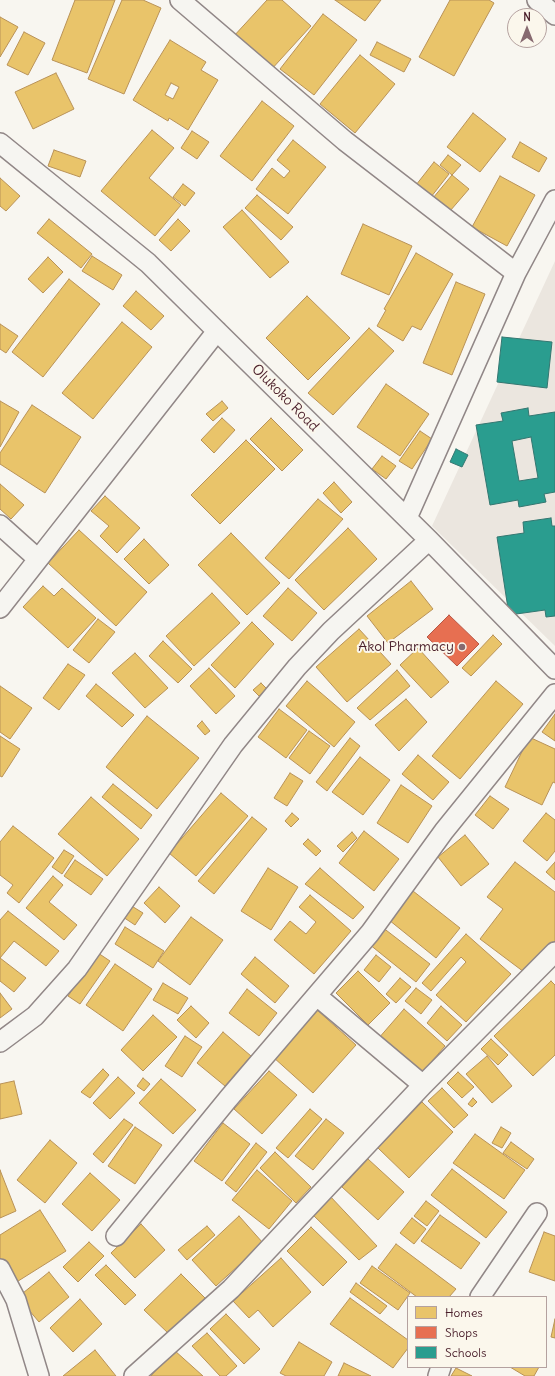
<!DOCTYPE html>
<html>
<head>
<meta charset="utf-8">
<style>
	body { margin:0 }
	#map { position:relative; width:555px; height:1376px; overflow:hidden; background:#f8f6f0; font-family:Delius,sans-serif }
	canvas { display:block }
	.legend { position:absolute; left:407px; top:1296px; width:140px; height:72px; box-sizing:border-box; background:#fbf7ec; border:1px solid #b4a19f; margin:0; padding:5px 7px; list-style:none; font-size:12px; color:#4a1f2b }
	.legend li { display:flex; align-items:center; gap:8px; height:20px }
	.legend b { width:20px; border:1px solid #b4a19f }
	.north { position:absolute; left:507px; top:8px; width:40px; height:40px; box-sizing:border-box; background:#fbf7ec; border:1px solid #b4a19f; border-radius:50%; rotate:0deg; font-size:11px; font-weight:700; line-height:16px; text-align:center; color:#4a1f2b }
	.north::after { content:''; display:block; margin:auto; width:14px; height:18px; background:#876a70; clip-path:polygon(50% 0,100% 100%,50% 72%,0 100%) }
</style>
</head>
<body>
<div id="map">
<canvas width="555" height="1376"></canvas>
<ul class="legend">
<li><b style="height:11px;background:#e9c46a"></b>Homes</li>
<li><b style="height:11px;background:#e76f51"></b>Shops</li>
<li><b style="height:11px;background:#2a9d8f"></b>Schools</li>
</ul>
<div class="north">N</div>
</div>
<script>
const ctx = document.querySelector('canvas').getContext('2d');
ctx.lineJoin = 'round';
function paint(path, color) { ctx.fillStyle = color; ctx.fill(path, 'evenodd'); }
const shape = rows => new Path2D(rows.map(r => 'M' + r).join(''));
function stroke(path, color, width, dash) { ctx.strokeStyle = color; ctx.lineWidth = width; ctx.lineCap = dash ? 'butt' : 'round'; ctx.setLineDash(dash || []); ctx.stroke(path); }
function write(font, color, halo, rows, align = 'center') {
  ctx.font = font + ' Delius,sans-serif'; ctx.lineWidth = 4; ctx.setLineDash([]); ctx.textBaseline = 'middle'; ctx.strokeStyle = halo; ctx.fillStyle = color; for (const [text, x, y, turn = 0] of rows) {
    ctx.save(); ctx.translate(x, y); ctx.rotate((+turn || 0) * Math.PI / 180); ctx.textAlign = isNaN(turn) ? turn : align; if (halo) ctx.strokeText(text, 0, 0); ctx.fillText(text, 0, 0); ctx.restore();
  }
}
const built = shape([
	[555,261,555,646,432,526]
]);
const homes = shape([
	[75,0,115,0,87,73,52,60,75,0],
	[122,0,143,0,161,8,124,94,88,79,122,0],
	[267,0,282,0,311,26,270,71,233,37,267,0],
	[335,0,381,0,365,21,335,0],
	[450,0,489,0,494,3,454,76,419,57,450,0],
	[323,14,357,40,314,95,280,69,323,14],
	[0,17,18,27,0,57,0,17],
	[24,32,45,43,28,75,7,65,24,32],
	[170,40,206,62,201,70,218,80,188,130,169,118,168,121,133,100,170,40],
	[171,83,179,87,173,99,165,95,171,83],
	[377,42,411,59,404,72,370,55,377,42],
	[360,55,395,84,355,133,320,104,360,55],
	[56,73,74,109,33,129,15,92,56,73],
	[262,101,294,126,252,181,220,156,262,101],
	[473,113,506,139,480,172,447,147,473,113],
	[152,130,174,148,149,178,181,205,155,236,101,191,152,130],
	[192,131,209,142,197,159,181,148,192,131],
	[293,140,326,167,288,214,256,189,272,168,284,178,290,171,277,160,293,140],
	[520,142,547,158,539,172,512,157,520,142],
	[54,150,86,161,80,177,48,166,54,150],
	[448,155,461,165,452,175,440,165,448,155],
	[434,162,449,174,431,197,416,185,434,162],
	[452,175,469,189,450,211,433,198,452,175],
	[500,176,535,195,507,246,472,227,500,176],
	[0,178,20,196,6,211,0,206,0,178],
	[183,184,195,193,185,206,173,197,183,184],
	[257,195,293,227,281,240,245,208,257,195],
	[242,210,289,262,270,278,223,227,242,210],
	[49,219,92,254,81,268,37,233,49,219],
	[178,219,190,231,171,251,159,240,178,219],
	[363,224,412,246,389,295,341,274,363,224],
	[416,253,453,274,421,330,412,326,403,341,377,326,386,310,384,309,416,253],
	[92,256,122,275,113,290,82,271,92,256],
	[48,257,63,272,43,293,28,279,48,257],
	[69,279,100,304,43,377,12,352,69,279],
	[456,282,485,294,452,375,423,363,456,282],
	[136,291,164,316,151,330,123,306,136,291],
	[307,296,350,338,308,380,266,338,307,296],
	[122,322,152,347,93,419,62,393,122,322],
	[0,324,18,336,6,353,0,349,0,324],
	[369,328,394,351,333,415,308,393,369,328],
	[386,384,429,414,400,456,357,427,386,384],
	[0,401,19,412,0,447,0,401],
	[222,401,228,408,213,421,206,414,222,401],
	[32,405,81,437,45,493,0,464,0,453,32,405],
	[222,418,235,430,214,453,201,440,222,418],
	[271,418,303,450,282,471,250,439,271,418],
	[420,431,432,439,412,469,399,461,420,431],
	[246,440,275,469,220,524,191,495,246,440],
	[382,456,396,466,386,479,372,469,382,456],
	[334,482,352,502,341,513,323,493,334,482],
	[0,484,24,505,11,519,0,509,0,484],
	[105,496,140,528,117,553,100,536,109,526,91,511,105,496],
	[318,499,343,519,289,579,265,558,318,499],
	[348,528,377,559,324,610,295,580,348,528],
	[79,530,147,592,116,626,48,563,79,530],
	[231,533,280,583,247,615,198,565,231,533],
	[144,539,169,565,149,584,124,559,144,539],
	[411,581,433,609,388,643,367,616,411,581],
	[43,586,54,596,62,588,96,618,68,648,23,607,43,586],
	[288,588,317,613,292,641,263,616,288,588],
	[212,593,240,623,194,666,166,636,212,593],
	[98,619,115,632,89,663,73,650,98,619],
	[252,622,274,644,235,688,211,665,252,622],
	[359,629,391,664,347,702,316,667,359,629],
	[493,635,502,644,471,676,462,668,493,635],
	[163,641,192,669,178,683,149,656,163,641],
	[418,648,449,682,431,698,400,665,418,648],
	[135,653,168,688,145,708,112,673,135,653],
	[68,664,85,675,59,710,43,698,68,664],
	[209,668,235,696,216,714,190,686,209,668],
	[397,670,410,686,370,720,357,708,397,670],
	[307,681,355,722,334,747,286,706,307,681],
	[496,681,523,704,460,779,432,756,496,681],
	[261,683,267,689,259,696,253,690,261,683],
	[96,684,134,715,122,727,86,696,96,684],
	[0,686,32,708,10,739,0,732,0,686],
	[406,699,427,722,399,751,375,725,406,699],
	[279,709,307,730,286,758,258,737,279,709],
	[555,714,555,741,542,732,555,714],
	[147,716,199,758,157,809,106,767,147,716],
	[202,721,210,731,205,735,197,726,202,721],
	[309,731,330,746,310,774,289,758,309,731],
	[0,736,20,749,2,777,0,776,0,736],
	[529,737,555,749,555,783,553,782,542,805,505,787,529,737],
	[350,738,360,746,327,791,316,782,350,738],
	[418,755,449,782,433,800,402,774,418,755],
	[360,757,390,780,363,815,332,792,360,757],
	[290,773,303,781,287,806,274,798,290,773],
	[113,784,152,815,141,829,102,797,113,784],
	[401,785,432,806,408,843,377,823,401,785],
	[221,793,248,816,196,876,169,853,221,793],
	[490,796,509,809,493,829,475,815,490,796],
	[91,797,139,839,107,876,58,834,91,797],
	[292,813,299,819,291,827,285,821,292,813],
	[546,813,555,820,555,851,547,861,523,841,546,813],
	[252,817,267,829,214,894,198,881,252,817],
	[13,826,54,858,19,903,7,893,13,885,0,875,0,842,13,826],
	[364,831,399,859,374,891,339,863,364,831],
	[352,832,357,838,343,852,337,846,352,832],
	[465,835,489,864,461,886,438,857,465,835],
	[308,839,321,851,316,856,303,844,308,839],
	[64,850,74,856,62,874,52,867,64,850],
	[75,860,103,879,91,895,64,876,75,860],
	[515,862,555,892,555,941,528,975,480,939,503,909,487,897,515,862],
	[555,862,555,880,546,872,555,862],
	[268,868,298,887,271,930,241,911,268,868],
	[320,868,364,907,353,919,305,884,320,868],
	[53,876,63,885,49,902,77,925,64,940,26,908,53,876],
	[159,887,180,906,165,923,144,903,159,887],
	[413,891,460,928,436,958,389,920,413,891],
	[310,895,351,931,314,974,274,940,290,921,306,934,316,922,299,907,310,895],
	[130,905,143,913,135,925,123,917,130,905],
	[8,911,59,951,46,966,14,941,0,958,0,920,8,911],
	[191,917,223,940,190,985,158,961,191,917],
	[125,927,164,951,153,968,115,944,125,927],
	[382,927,430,964,416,982,369,944,382,927],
	[466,934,511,974,466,1022,436,995,466,962,461,957,431,991,422,983,466,934],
	[98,953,110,961,80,1004,68,996,98,953],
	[376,955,391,967,379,982,364,970,376,955],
	[255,957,289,986,275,1003,241,974,255,957],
	[0,958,26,978,14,992,0,981,0,958],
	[115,964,152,989,123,1031,86,1005,115,964],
	[358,971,390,1003,368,1025,336,993,358,971],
	[400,978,411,987,396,1003,386,994,400,978],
	[551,981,555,985,555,1055,533,1076,494,1036,551,981],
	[163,983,188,998,178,1014,153,1000,163,983],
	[416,988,432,1000,421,1014,405,1001,416,988],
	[247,989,277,1013,259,1036,229,1013,247,989],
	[0,993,12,1009,0,1018,0,993],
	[191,1006,209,1023,196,1038,177,1020,191,1006],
	[441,1006,462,1025,447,1041,427,1023,441,1006],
	[316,1009,356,1045,313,1093,273,1057,316,1009],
	[404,1009,445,1046,419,1076,378,1039,404,1009],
	[153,1015,177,1037,143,1071,121,1050,153,1015],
	[223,1032,251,1056,225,1086,197,1063,223,1032],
	[185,1036,202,1047,182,1077,165,1066,185,1036],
	[491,1039,508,1055,498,1065,481,1049,491,1039],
	[487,1056,512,1086,492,1103,466,1074,487,1056],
	[103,1069,109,1075,90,1098,81,1092,103,1069],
	[269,1071,297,1095,262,1134,234,1109,269,1071],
	[458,1072,474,1087,462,1098,447,1083,458,1072],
	[118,1077,135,1093,110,1119,93,1103,118,1077],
	[143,1078,150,1084,144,1091,137,1086,143,1078],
	[161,1079,196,1110,173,1134,139,1103,161,1079],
	[14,1081,22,1114,0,1119,0,1084,14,1081],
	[442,1088,468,1115,454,1128,428,1101,442,1088],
	[473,1098,477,1102,472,1107,468,1104,473,1098],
	[422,1102,453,1132,409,1178,378,1148,422,1102],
	[310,1109,322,1119,288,1158,276,1148,310,1109],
	[124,1119,133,1125,103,1163,93,1154,124,1119],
	[326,1119,344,1133,313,1170,295,1156,326,1119],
	[223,1123,250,1144,222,1181,194,1161,223,1123],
	[135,1127,162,1145,135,1184,108,1166,135,1127],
	[501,1127,511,1133,502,1148,492,1143,501,1127],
	[475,1134,525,1170,504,1199,453,1163,475,1134],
	[50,1140,77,1163,45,1203,17,1180,50,1140],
	[511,1142,534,1159,527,1169,503,1153,511,1142],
	[256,1143,267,1152,236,1192,225,1183,256,1143],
	[275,1152,311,1187,296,1203,260,1168,275,1152],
	[368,1159,404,1192,378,1220,342,1187,368,1159],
	[452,1169,507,1212,486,1238,431,1195,452,1169],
	[0,1170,16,1211,0,1218,0,1170],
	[257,1170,292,1201,269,1229,232,1200,257,1170],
	[90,1173,120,1200,92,1231,62,1204,90,1173],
	[329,1195,377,1246,359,1260,312,1214,329,1195],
	[426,1201,439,1211,427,1226,414,1216,426,1201],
	[40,1210,66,1251,15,1283,0,1259,0,1235,40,1210],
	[440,1215,480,1243,461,1269,421,1241,440,1215],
	[239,1216,263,1243,216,1286,192,1260,239,1216],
	[412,1218,426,1229,414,1244,400,1233,412,1218],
	[141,1224,165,1250,135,1278,111,1253,141,1224],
	[207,1226,215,1235,187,1260,178,1250,207,1226],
	[311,1227,347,1262,323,1286,287,1251,311,1227],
	[544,1232,555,1236,555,1281,529,1272,544,1232],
	[89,1242,104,1256,78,1282,63,1267,89,1242],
	[396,1244,456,1289,449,1297,417,1297,378,1268,396,1244],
	[281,1258,311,1292,273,1327,258,1310,249,1318,233,1301,281,1258],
	[106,1265,136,1295,125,1305,95,1275,106,1265],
	[372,1266,410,1293,398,1310,360,1283,372,1266],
	[49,1272,69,1297,39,1322,18,1297,49,1272],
	[181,1274,205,1298,169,1334,144,1310,181,1274],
	[356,1283,387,1306,380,1314,350,1292,356,1283],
	[350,1298,408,1340,408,1348,393,1368,330,1324,350,1298],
	[80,1299,102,1324,73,1352,50,1328,80,1299],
	[226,1314,260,1349,244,1364,210,1329,226,1314],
	[555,1319,555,1338,551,1337,555,1319],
	[207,1333,237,1366,226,1376,220,1376,192,1346,207,1333],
	[299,1342,332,1362,324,1376,286,1376,280,1373,299,1342],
	[95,1350,116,1376,63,1376,95,1350],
	[174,1350,203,1376,151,1376,174,1350],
	[344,1363,371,1376,338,1376,344,1363],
	[510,1367,539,1367,534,1376,525,1376,510,1367],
	[456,1368,472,1376,451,1376,456,1368]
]);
const shops = shape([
	[449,615,479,644,457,666,427,637,449,615]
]);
const schools = shape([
	[502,337,552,342,547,388,497,382,502,337],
	[528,408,529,416,555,412,555,492,544,494,546,502,519,507,518,500,490,505,476,425,503,421,501,413,528,408],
	[531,437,538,478,519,481,512,441,531,437],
	[456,449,468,455,462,467,450,462,456,449],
	[551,518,552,526,555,526,555,616,546,617,545,610,509,615,497,537,524,533,523,522,551,518]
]);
const minor = shape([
	[180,0,345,141,516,273],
	[537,0,555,15],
	[0,143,148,263,429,540,555,669],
	[407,518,516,273,555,200],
	[0,525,38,559],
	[0,608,217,331],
	[317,996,423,1085],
	[0,1042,35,1016,77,969,233,745,297,667,331,631,429,540],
	[116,1236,228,1099,370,933,444,831,555,694],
	[0,1269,16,1300,39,1376],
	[480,1297,537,1213],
	[134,1376,231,1289,423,1085,555,952],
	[438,1376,441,1367]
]);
const markers = [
	[462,647,4,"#876a70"]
];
const streetNames = [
	["Olukoko Road",285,398,45]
];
const poiNames = [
	["Akol Pharmacy",454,647]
];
paint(built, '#ebe6df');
paint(homes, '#e9c46a');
stroke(homes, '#b99257', 1);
paint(shops, '#e76f51');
stroke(shops, '#b85746', 1);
paint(schools, '#2a9d8f');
stroke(schools, '#347771', 1);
stroke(minor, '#918787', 22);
stroke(minor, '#f6f5f1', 19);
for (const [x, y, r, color] of markers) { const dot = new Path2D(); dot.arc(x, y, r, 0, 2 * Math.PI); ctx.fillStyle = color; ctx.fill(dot); stroke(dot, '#fbf7ec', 1.5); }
write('14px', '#4a1f2b', '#fbf7ec', streetNames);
write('14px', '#4a1f2b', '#fbf7ec', poiNames, 'right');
</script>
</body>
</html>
